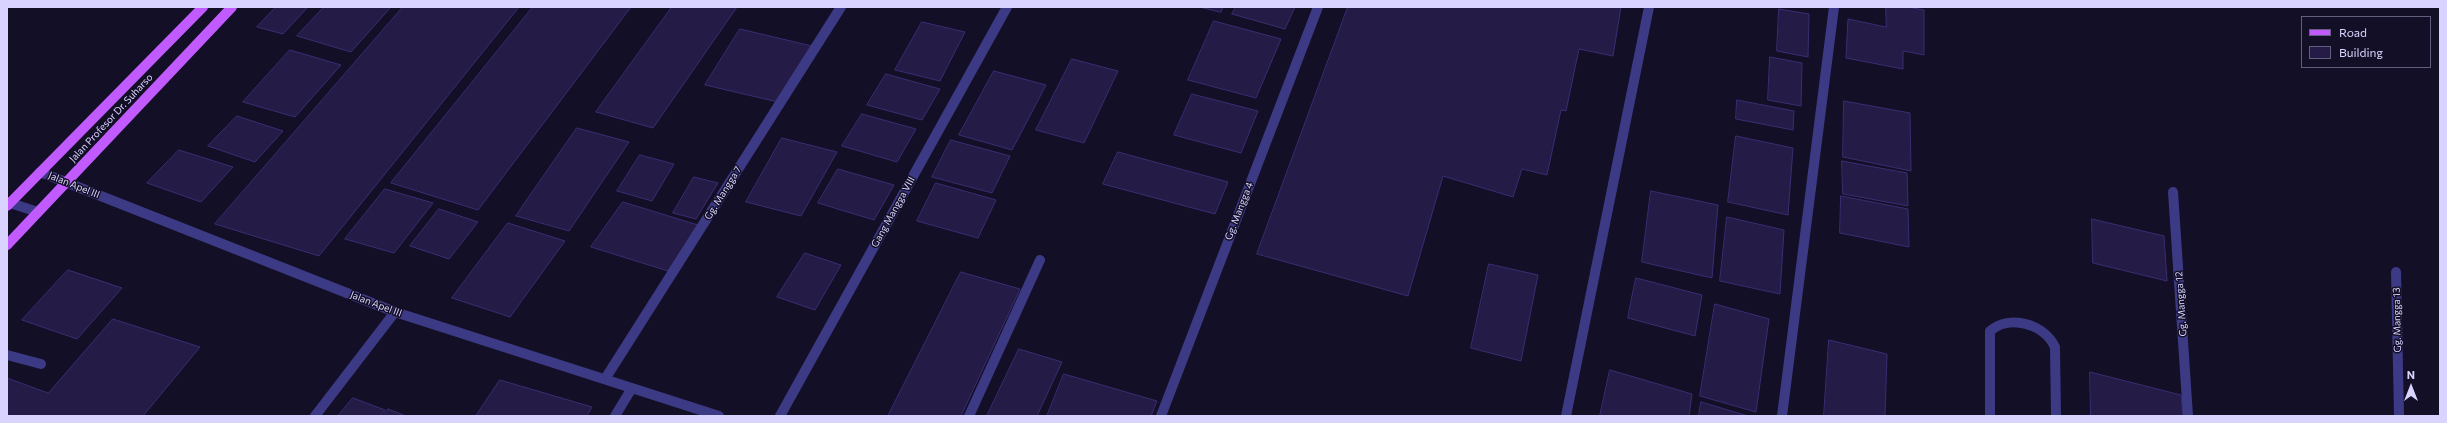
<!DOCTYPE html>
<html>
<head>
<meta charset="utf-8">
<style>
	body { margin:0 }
	#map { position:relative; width:2447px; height:423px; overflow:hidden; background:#130f26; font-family:Commissioner,sans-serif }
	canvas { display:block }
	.frame { position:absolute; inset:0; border:8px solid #d9d4ff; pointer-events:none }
	.legend { position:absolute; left:2301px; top:16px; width:130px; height:52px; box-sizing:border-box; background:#130f26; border:1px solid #625e7d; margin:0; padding:5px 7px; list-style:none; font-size:12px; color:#d9d4ff }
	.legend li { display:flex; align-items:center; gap:8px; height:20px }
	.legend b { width:20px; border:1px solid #625e7d }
	.north { position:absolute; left:2391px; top:367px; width:40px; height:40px; -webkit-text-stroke:3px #130f26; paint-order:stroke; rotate:0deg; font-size:11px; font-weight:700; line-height:16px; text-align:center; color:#d9d4ff }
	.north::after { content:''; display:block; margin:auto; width:14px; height:18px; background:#d9d4ff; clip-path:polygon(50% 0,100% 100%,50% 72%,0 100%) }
</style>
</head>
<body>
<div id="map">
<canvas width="2447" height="423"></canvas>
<div class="frame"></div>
<ul class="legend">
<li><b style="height:5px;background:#c25bff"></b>Road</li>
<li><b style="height:11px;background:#241b47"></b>Building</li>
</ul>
<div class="north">N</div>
</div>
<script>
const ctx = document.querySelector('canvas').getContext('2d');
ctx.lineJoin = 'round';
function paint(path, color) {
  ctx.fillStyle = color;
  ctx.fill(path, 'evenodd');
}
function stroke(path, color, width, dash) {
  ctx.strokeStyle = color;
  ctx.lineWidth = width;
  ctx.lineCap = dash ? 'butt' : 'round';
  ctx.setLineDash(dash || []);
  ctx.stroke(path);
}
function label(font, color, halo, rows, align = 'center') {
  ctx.font = font + ' Commissioner,sans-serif';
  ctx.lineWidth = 3;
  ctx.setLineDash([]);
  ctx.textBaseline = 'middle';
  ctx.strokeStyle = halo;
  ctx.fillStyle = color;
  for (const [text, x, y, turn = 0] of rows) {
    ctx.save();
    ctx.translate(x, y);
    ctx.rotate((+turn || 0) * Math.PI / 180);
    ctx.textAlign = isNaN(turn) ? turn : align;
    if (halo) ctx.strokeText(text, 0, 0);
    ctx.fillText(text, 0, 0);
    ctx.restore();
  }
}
const building = new Path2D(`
	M 276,7 L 308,7 L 283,34 L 257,27 Z
	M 324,7 L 391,7 L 351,52 L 297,36 Z
	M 403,7 L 519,7 L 319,256 L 215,224 Z
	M 533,7 L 631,7 L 478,210 L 391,183 Z
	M 672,7 L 737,7 L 653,128 L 596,112 Z
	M 1200,7 L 1223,7 L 1221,12 Z
	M 1236,7 L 1295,7 L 1285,29 L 1232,14 Z
	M 1348,7 L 1621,7 L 1613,56 L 1579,49 L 1566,111 L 1561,110 L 1547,175 L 1522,169 L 1513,197 L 1443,176 L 1408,296 L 1257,254 Z
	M 1886,7 L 1908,7 L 1924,10 L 1924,55 L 1903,51 L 1903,69 L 1846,58 L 1848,19 L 1886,27 Z
	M 1779,9 L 1809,14 L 1808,57 L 1777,51 Z
	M 1214,21 L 1281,39 L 1256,98 L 1188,80 Z
	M 922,22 L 965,32 L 940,81 L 895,70 Z
	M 740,29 L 812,46 L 778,102 L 705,85 Z
	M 290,50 L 341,65 L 295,117 L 243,102 Z
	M 1770,57 L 1802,63 L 1801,106 L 1768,100 Z
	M 1072,59 L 1118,71 L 1084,143 L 1036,130 Z
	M 994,71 L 1046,85 L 1012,150 L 959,135 Z
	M 886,74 L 940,89 L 922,120 L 867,105 Z
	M 1192,94 L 1258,111 L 1241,153 L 1174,135 Z
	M 1737,100 L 1794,111 L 1793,130 L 1736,119 Z
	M 1844,101 L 1910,113 L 1911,171 L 1843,157 Z
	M 862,114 L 916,129 L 897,162 L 842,146 Z
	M 237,116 L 283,131 L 255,162 L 208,146 Z
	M 577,128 L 629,142 L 569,231 L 516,216 Z
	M 1736,136 L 1793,148 L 1788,215 L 1728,202 Z
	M 782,138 L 837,152 L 801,216 L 746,202 Z
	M 951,140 L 1010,156 L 992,193 L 932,177 Z
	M 179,150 L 233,167 L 201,202 L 147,183 Z
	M 1118,152 L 1228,182 L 1215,214 L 1103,184 Z
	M 640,155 L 674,164 L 652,201 L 617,191 Z
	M 1842,161 L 1907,173 L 1908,206 L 1843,194 Z
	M 838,169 L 894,185 L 874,220 L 818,203 Z
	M 694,177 L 718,183 L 696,219 L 673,213 Z
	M 936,183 L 996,200 L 978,238 L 917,221 Z
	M 385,189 L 433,203 L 394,253 L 345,239 Z
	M 1651,191 L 1718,205 L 1712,278 L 1642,262 Z
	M 1841,196 L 1908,209 L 1909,247 L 1840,233 Z
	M 623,202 L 698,225 L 668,271 L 591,247 Z
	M 439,209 L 478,222 L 449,259 L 410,246 Z
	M 1727,217 L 1784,230 L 1780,294 L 1720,281 Z
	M 2092,219 L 2164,236 L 2167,281 L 2093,263 Z
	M 508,223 L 565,241 L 510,317 L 452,298 Z
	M 805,253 L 841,265 L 815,310 L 777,297 Z
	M 1489,264 L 1538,275 L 1521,361 L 1471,348 Z
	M 68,270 L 122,288 L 77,339 L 22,320 Z
	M 961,272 L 1020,289 L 961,416 L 888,416 Z
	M 1636,278 L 1702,295 L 1695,336 L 1628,318 Z
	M 1715,304 L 1769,319 L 1756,412 L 1700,396 Z
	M 113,319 L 200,347 L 143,416 L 7,416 L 7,378 L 48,393 Z
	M 1829,340 L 1887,354 L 1885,416 L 1824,416 Z
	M 1019,349 L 1062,362 L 1037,416 L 987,416 Z
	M 1610,370 L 1692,394 L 1689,416 L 1600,416 Z
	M 2090,372 L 2181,395 L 2183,416 L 2091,416 Z
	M 1064,374 L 1157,401 L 1151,416 L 1047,416 Z
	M 500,380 L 592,407 L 587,416 L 476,416 Z
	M 353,398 L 385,410 L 380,416 L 338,416 Z
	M 1701,402 L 1748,416 L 1699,416 Z
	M 388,409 L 406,416 L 383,416 Z`);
paint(building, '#241b47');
stroke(building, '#3b2d73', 1);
stroke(new Path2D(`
	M 7,355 L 41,364`), '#3d3a85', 10);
stroke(new Path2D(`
	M 40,172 L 395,312 L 719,416
	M 2173,192 L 2188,416
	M 7,202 L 38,212
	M 2396,272 L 2399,416
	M 605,379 L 841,7
	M 315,416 L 395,312
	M 615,416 L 632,388
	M 780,416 L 1007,7
	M 969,416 L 1040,260
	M 1161,416 L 1318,7
	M 1566,416 L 1649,7
	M 1782,416 L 1834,7
	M 1990,416 L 1990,331 C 2010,314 2044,324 2055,347 L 2056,416`), '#3d3a85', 10);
stroke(new Path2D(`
	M 7,206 L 203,7
	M 7,245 L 232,7`), '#c25bff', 10);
label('10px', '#d9d4ff', '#130f26', [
	["Jalan Profesor Dr. Suharso",111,118,-47],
	["Jalan Apel III",74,185,22],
	["Gg. Mangga 7",723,193,-58],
	["Gg. Mangga 4",1239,211,-69],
	["Gang Mangga VIII",893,212,-61],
	["Jalan Apel III",376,304,21],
	["Gg. Mangga 12",2181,304,-94],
	["Gg. Mangga 13",2397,320,-91]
]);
</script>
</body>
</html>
